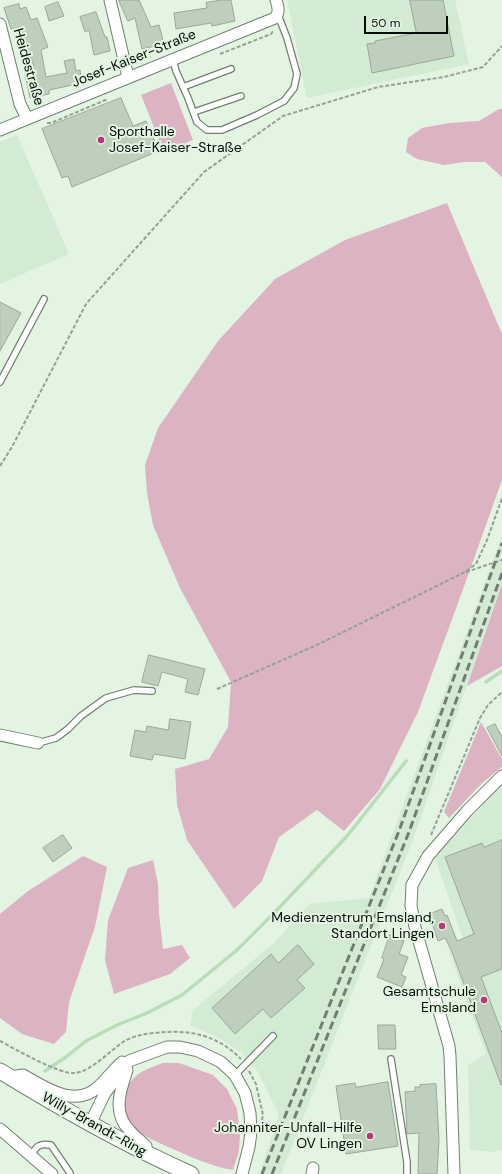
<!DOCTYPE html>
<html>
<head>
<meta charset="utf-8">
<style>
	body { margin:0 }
	#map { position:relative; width:502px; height:1174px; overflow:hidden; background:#e3f4e2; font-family:"DM Sans",sans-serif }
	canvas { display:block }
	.scale { position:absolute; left:364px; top:16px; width:84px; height:18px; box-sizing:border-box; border:2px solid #070d07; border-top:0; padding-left:5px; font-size:12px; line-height:14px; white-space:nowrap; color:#070d07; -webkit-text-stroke:3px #e3f4e2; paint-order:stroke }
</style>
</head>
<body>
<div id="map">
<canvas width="502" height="1174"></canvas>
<div class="scale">50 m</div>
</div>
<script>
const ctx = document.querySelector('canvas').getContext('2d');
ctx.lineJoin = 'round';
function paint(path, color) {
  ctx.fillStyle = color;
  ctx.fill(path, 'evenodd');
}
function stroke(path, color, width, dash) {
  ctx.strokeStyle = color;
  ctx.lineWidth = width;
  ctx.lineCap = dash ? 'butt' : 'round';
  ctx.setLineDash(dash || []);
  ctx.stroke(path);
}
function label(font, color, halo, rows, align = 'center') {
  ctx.font = font + ' "DM Sans",sans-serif';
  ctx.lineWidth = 4;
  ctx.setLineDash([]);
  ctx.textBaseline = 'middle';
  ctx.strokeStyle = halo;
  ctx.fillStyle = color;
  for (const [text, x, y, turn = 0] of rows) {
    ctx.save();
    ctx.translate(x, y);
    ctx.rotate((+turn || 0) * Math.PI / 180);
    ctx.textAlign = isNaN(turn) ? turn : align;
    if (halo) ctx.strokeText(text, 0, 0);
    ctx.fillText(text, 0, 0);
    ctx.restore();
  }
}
paint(new Path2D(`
	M 287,0 L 455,0 L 469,64 L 307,98 Z
	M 17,135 L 69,254 L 0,284 L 0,142 Z
	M 502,536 L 502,584 L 415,834 L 281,1174 L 259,1174 L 279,1115 L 258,1072 L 242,1053 L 221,1039 L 190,1025 L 193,1010 L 274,943 L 310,904 L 369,898 Z
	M 502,786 L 502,1150 L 493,1152 L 470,1150 L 468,1065 L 486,1054 L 447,945 L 463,939 L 434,855 Z`), '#d3ebd3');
paint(new Path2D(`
	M 171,83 L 193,140 L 164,152 L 141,95 Z
	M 499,109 L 502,109 L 502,177 L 485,162 L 464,162 L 444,165 L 417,159 L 406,152 L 408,138 L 422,128 L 449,123 L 479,121 Z
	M 447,203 L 502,334 L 502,480 L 466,581 L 418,712 L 380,789 L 344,831 L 317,810 L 279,837 L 262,881 L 234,909 L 187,840 L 177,805 L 175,769 L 209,759 L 228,727 L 231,682 L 180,588 L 153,525 L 147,493 L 145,465 L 158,428 L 218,341 L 275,279 L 345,240 Z
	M 502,584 L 502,666 L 467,686 Z
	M 481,722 L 502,759 L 502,767 L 482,783 L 449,818 L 444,812 Z
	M 83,856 L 107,867 L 95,927 L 69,1002 L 66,1032 L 54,1044 L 22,1034 L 0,1018 L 0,914 L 28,891 Z
	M 153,860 L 158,884 L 159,914 L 163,949 L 182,945 L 190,958 L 170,974 L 114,994 L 105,960 L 108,920 L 128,868 Z
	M 163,1063 L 179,1063 L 213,1075 L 227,1089 L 237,1109 L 240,1135 L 239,1151 L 233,1170 C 226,1169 217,1167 210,1164 C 197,1160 185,1154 173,1149 C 161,1144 140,1135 131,1125 C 124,1118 122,1106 124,1097 C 130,1074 144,1070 163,1063 Z`), '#dcb3c3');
stroke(new Path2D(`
	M 486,682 L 502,671
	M 45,1071 L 66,1057 L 86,1041 L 117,1025 L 147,1013 L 182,995 L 237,950 L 276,911 L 348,835 L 406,761`), '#b9ddb9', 3.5);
const building = new Path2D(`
	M 119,0 L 139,0 L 151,27 L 159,25 L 164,44 L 142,49 L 135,18 L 128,21 Z
	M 221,0 L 231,0 L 235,21 L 212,26 L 211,23 L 176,29 L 174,13 L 207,8 L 206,3 Z
	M 410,0 L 443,0 L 454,56 L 372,73 L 367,44 L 375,43 L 375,41 L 416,33 Z
	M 58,2 L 64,16 L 49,21 L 45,7 Z
	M 19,4 L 20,9 L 26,7 L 31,20 L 37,18 L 48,47 L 41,50 L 46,77 L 67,73 L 64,61 L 74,59 L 76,71 L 80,70 L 82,83 L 49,90 L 49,94 L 30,98 L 24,68 L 34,66 L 20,27 L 11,29 L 4,8 Z
	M 96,12 L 105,37 L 107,37 L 110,51 L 94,55 L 89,30 L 85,32 L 80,17 Z
	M 121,98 L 133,126 L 146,121 L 159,151 L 72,187 L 68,176 L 62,178 L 42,129 Z
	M 0,302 L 21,313 L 0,351 Z
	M 149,655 L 205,669 L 198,695 L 185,692 L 188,679 L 162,672 L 158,686 L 142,682 Z
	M 170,719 L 191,722 L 185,759 L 154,754 L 152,760 L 130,756 L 135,730 L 146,732 L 147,726 L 168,730 Z
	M 495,724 L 502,737 L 502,756 L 487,728 Z
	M 63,835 L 72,848 L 53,862 L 43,848 Z
	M 502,840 L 502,969 L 481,977 L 502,1033 L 502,1084 L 501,1085 L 451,949 L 445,938 L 438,941 L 429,914 L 442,909 L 445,916 L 447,915 L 457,941 L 474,934 L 445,857 L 482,843 L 484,847 Z
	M 390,935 L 404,941 L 399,954 L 408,957 L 401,975 L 406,977 L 402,987 L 377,977 L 384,959 L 382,958 Z
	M 298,945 L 314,964 L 297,980 L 305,988 L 271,1018 L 263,1009 L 235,1034 L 212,1008 L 271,954 L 278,963 Z
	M 378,1025 L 395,1025 L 396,1049 L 379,1049 Z
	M 388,1082 L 398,1146 L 346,1154 L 336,1086 L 355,1083 L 356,1087 Z
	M 436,1084 L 439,1140 L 437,1174 L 418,1174 L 419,1133 L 407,1134 L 405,1092 L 415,1091 L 415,1087 L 420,1087 L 420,1085 Z`);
paint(building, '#becfbd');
stroke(building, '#99a998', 1);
const lane = new Path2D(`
	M 173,60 L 176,71 L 188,98 L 197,122 L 207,130 L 222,130 L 257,115 L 284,101 L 294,88 L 297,74 L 287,38 L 278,15
	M 183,87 L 231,69
	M 194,112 L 241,96
	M 0,382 L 44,299
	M 38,743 L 56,738 L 68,729 L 81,716 L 106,698 L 134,690 L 152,691
	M 391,1059 L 407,1162 L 407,1174
	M 235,1075 L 273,1036
	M 31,1155 C 37,1146 39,1143 51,1145 L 70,1173 L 70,1174`);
const street = new Path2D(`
	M 110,0 L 128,77
	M 0,24 L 20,104 L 27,118
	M 0,130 L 275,18 C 280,12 278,7 276,0
	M 0,735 L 38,743
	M 127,1070 C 120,1091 112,1113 130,1131 C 135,1137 141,1141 146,1146 L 146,1153
	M 11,1077 L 23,1075 C 44,1087 74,1108 97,1088 C 106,1080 113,1070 122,1062
	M 90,1124 L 105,1093 L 129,1061 L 167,1047 L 180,1047 L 198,1051 L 221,1062 L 235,1075 L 245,1093 L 250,1113 L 251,1132 L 249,1147 L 242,1174
	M 0,1129 L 52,1174
	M 312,1174 L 313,1168
	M 454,1174 L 450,1056 L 449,1046 L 415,927 L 411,906 L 412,885 L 428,856 L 467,811 L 502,776`);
const secondary = new Path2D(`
	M 0,1071 C 62,1109 125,1145 191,1174`);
stroke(lane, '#708070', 8);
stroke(street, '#708070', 13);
stroke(secondary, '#708070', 17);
stroke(new Path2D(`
	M 220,54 L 271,34 L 274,30
	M 47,123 L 51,123 L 108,99
	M 0,466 L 12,447 L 86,304 L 204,172 L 283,116 L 378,87 L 444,77 L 483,67 L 502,46
	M 466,572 L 502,560
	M 217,689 L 319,644 L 463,573 L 476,564 L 487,540 L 502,498
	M 431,835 L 480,718 L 488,705 L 502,692
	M 0,1041 C 15,1049 60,1075 75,1073 C 90,1072 110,1051 123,1042 C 133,1036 143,1034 154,1033 C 188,1029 216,1034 241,1059
	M 249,1071 L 256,1084 L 263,1115 L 262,1120`), '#94a294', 2, [4, 2]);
stroke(lane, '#fff', 5.5);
stroke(street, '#fff', 11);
stroke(secondary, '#fff', 15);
stroke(new Path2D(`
	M 262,1174 L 399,831 L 502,543
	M 272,1174 L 409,832 L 502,573`), '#737e72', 3, [8, 4]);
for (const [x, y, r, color] of [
	[101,140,4,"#b93478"],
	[442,926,4,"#b93478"],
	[484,1000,4,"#b93478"],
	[370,1136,4,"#b93478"]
]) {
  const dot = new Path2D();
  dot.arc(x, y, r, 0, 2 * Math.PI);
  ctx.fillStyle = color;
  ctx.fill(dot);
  stroke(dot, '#e3f4e2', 1.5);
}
label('14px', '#070d07', '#e3f4e2', [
	["Josef-Kaiser-Straße",134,59,-22],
	["Heidestraße",28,67,74],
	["Willy-Brandt-Ring",94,1125,29]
]);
label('14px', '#070d07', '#e3f4e2', [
	["Sporthalle",109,132,"left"],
	["Josef-Kaiser-Straße",109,148,"left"],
	["Medienzentrum Emsland,",434,918],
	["Standort Lingen",434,934],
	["Gesamtschule",476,992],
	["Emsland",476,1008],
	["Johanniter-Unfall-Hilfe",362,1128],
	["OV Lingen",362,1144]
], 'right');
</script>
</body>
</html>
